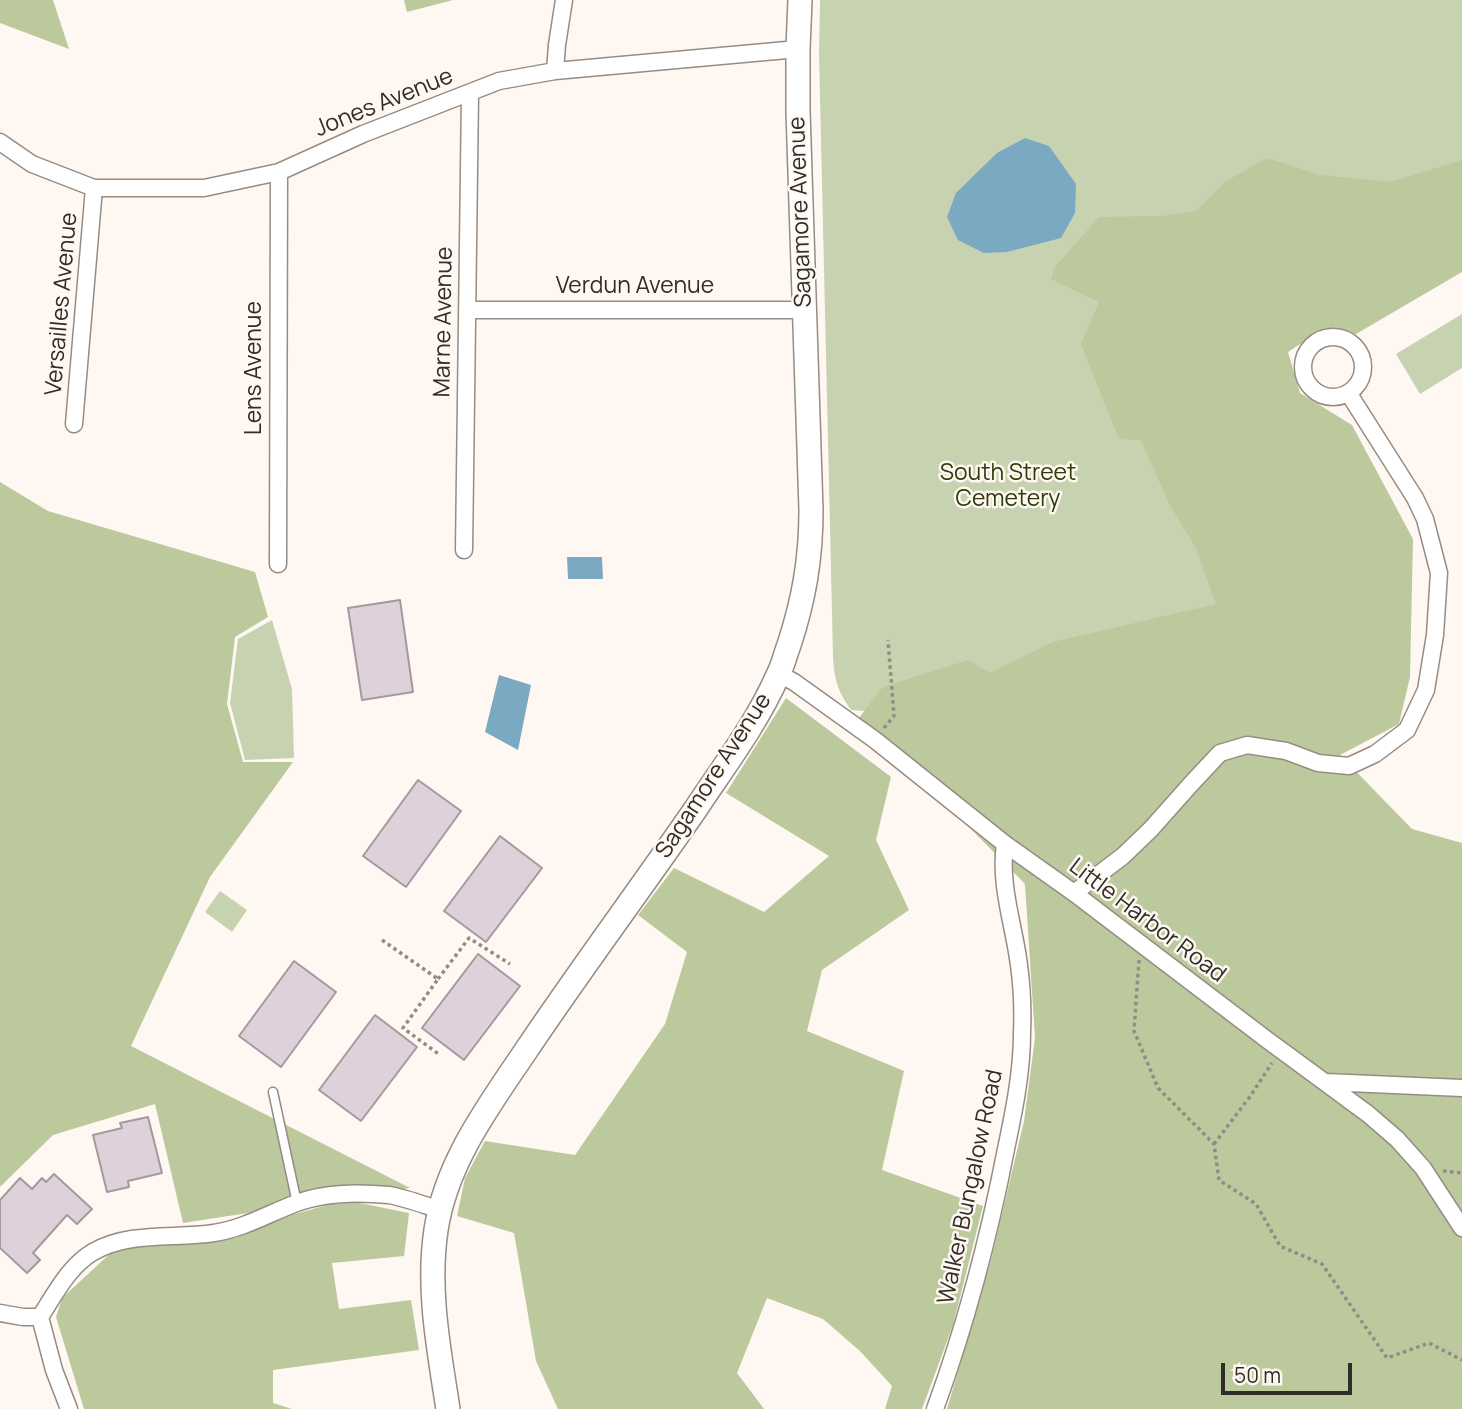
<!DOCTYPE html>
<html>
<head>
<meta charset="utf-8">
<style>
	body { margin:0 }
	#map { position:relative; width:1462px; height:1409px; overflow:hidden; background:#fff8f2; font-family:Manrope,sans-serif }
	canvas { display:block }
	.scale { position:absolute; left:1221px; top:1363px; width:131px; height:32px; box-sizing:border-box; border:4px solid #302c28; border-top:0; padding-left:9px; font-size:21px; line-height:24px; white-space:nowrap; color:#302c28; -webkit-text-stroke:5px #fff8f2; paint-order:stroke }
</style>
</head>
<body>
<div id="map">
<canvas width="1462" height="1409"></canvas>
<div class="scale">50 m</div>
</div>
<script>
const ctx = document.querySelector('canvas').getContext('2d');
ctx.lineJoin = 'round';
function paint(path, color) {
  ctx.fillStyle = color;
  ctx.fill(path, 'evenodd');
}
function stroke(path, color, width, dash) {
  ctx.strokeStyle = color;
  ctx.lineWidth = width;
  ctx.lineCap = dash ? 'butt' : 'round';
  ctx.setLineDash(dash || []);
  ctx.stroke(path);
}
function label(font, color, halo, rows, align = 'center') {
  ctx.font = font + ' Manrope,sans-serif';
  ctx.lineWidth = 5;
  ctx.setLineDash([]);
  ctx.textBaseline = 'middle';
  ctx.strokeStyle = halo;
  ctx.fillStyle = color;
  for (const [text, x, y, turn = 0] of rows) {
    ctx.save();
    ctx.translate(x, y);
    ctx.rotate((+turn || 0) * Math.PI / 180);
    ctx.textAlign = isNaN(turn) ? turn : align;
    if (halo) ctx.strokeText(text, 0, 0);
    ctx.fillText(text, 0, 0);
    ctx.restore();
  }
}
paint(new Path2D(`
	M 820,0 L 1462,0 L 1462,185 L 1300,188 L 1224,612 L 865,711 L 851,710 C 838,691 834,680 833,656 L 819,54 Z
	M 1462,314 L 1462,368 L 1420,394 L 1396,354 Z
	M 272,620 L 292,689 L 294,758 L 245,760 L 230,703 L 238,639 Z
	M 220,891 L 247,910 L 232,932 L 205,912 Z`), '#c7d2b1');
paint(new Path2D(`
	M 0,0 L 53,0 L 69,49 L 0,23 Z
	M 404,0 L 453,0 L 407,12 Z
	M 1267,158 L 1320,175 L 1391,182 L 1462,160 L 1462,272 L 1356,334 L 1325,328 L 1288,352 L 1300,393 L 1352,425 L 1413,539 L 1410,677 L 1399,724 L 1340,755 L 1412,829 L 1462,843 L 1462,1409 L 947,1409 L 992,1256 L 1024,1121 L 1035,1038 L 1025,884 L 972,830 L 858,719 L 883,687 L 968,660 L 990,673 L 1053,642 L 1216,604 L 1195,546 L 1169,504 L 1141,440 L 1119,439 L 1081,344 L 1099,302 L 1051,279 L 1055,267 L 1099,217 L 1161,216 L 1196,211 L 1225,182 Z
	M 0,482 L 48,511 L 255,572 L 268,617 L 235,637 L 227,704 L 243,762 L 293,762 L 210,877 L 131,1046 L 410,1188 L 183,1223 L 155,1104 L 53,1135 L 0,1187 Z
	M 786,698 L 891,777 L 876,840 L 909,910 L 822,970 L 807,1031 L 904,1071 L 882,1170 L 983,1206 L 953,1325 L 922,1409 L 885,1409 L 892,1386 L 860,1351 L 823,1319 L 767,1298 L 737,1373 L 764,1409 L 558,1409 L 536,1361 L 514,1233 L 457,1216 L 465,1178 L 485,1141 L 575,1155 L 665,1024 L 687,952 L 638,915 L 674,868 L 764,912 L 829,856 L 726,793 Z
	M 345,1200 L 409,1213 L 404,1256 L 332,1263 L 339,1309 L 411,1300 L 419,1350 L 273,1370 L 273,1403 L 292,1409 L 84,1409 L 56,1317 L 62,1298 L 115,1249 L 236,1238 L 277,1219 Z`), '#bbc99d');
paint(new Path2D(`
	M 1025,138 L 1049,146 L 1076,184 L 1075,213 L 1061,238 L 1007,252 L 984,253 L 958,240 L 947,217 L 956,193 L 997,153 Z
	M 567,557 L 602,557 L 603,579 L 568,579 Z
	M 499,675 L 531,685 L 518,750 L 485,732 Z`), '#7aa9c1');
const building = new Path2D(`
	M 400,600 L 413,692 L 362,700 L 348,608 Z
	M 418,780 L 461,811 L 406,887 L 363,856 Z
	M 500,836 L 542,868 L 486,942 L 444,911 Z
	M 478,954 L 520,986 L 464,1060 L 422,1028 Z
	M 294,961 L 336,992 L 281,1067 L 239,1036 Z
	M 375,1015 L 417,1047 L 361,1121 L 319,1090 Z
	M 148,1117 L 162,1173 L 128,1181 L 129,1187 L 107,1192 L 93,1135 L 122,1128 L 120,1123 Z
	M 54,1174 L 92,1209 L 77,1224 L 67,1215 L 33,1253 L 40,1260 L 27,1273 L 0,1248 L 0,1200 L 20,1178 L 32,1189 L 42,1178 L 46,1182 Z`);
paint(building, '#ded1d9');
stroke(building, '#a5989f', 2);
const service = new Path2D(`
	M 273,1092 L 297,1203`);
const minor = new Path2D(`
	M 555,71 L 557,45 L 564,0
	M 0,142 L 32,164 L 94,188 L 204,188 L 279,172 L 363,134 L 499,81 L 555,71 L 798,49
	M 467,310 L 804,310
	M1303 367a30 30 0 1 1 60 0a30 30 0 1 1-60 0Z
	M 74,424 L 94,188
	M 464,550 L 470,93
	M 278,564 L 279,172
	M 779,674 L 794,682 L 875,740 L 1005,844 L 1074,893 L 1266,1039 L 1368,1114 L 1397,1139 L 1423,1168 L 1462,1228
	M 1074,893 L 1123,856 L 1151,829 L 1191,784 L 1220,753 L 1247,745 L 1286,751 L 1318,763 L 1349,766 L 1375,754 L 1407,730 L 1426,690 L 1435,635 L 1439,573 L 1425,519 L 1415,498 L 1349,394
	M 1326,1082 L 1462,1088
	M 0,1313 L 23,1317 L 40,1317
	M 69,1409 L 54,1370 L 40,1317 C 55,1294 69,1266 93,1252 C 129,1231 174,1239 214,1233 C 242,1229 268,1214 294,1204 C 324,1192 358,1192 389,1195 C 406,1198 424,1205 440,1210
	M 935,1409 C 966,1324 989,1237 1006,1149 C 1014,1111 1022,1072 1022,1033 C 1023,1010 1022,987 1019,965 C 1014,925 999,885 1005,844`);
const secondary = new Path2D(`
	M 448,1409 C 439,1350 427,1290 436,1230 C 446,1163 488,1107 525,1052 C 580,970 639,891 695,810 C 724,766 757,723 778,675 C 783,666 785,655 789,645 C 804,599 811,559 811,510 L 798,111 L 798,49 L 800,0`);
stroke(service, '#968c83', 11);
stroke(minor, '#968c83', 19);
stroke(secondary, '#968c83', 26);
stroke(new Path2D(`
	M 884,728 L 894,716 L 888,640
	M 382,940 L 438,979 L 403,1028 L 440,1055
	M 1139,960 L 1134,1031 L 1158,1088 L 1214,1144 L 1219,1180 L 1256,1204 L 1280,1246 L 1322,1264 L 1387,1358 L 1429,1343 L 1462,1360
	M 438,979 L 469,938 L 510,964
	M 1214,1144 L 1249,1098 L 1272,1063
	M 1443,1171 L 1462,1173`), '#928c87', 3.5, [3.5, 3.5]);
stroke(service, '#fff', 8);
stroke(minor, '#fff', 16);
stroke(secondary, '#fff', 23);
label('23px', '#302c28', '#fff8f2', [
	["Jones Avenue",384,103,-22],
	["Sagamore Avenue",801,212,-92],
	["Verdun Avenue",635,287],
	["Versailles Avenue",62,304,-85],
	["Marne Avenue",444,322,-89],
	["Lens Avenue",255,368,-90],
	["Sagamore Avenue",714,776,-57],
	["Little Harbor Road",1147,921,37],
	["Walker Bungalow Road",971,1187,-78]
]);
label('23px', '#2f3b08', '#fff8f2', [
	["South Street",1008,474],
	["Cemetery",1008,500]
]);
</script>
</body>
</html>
